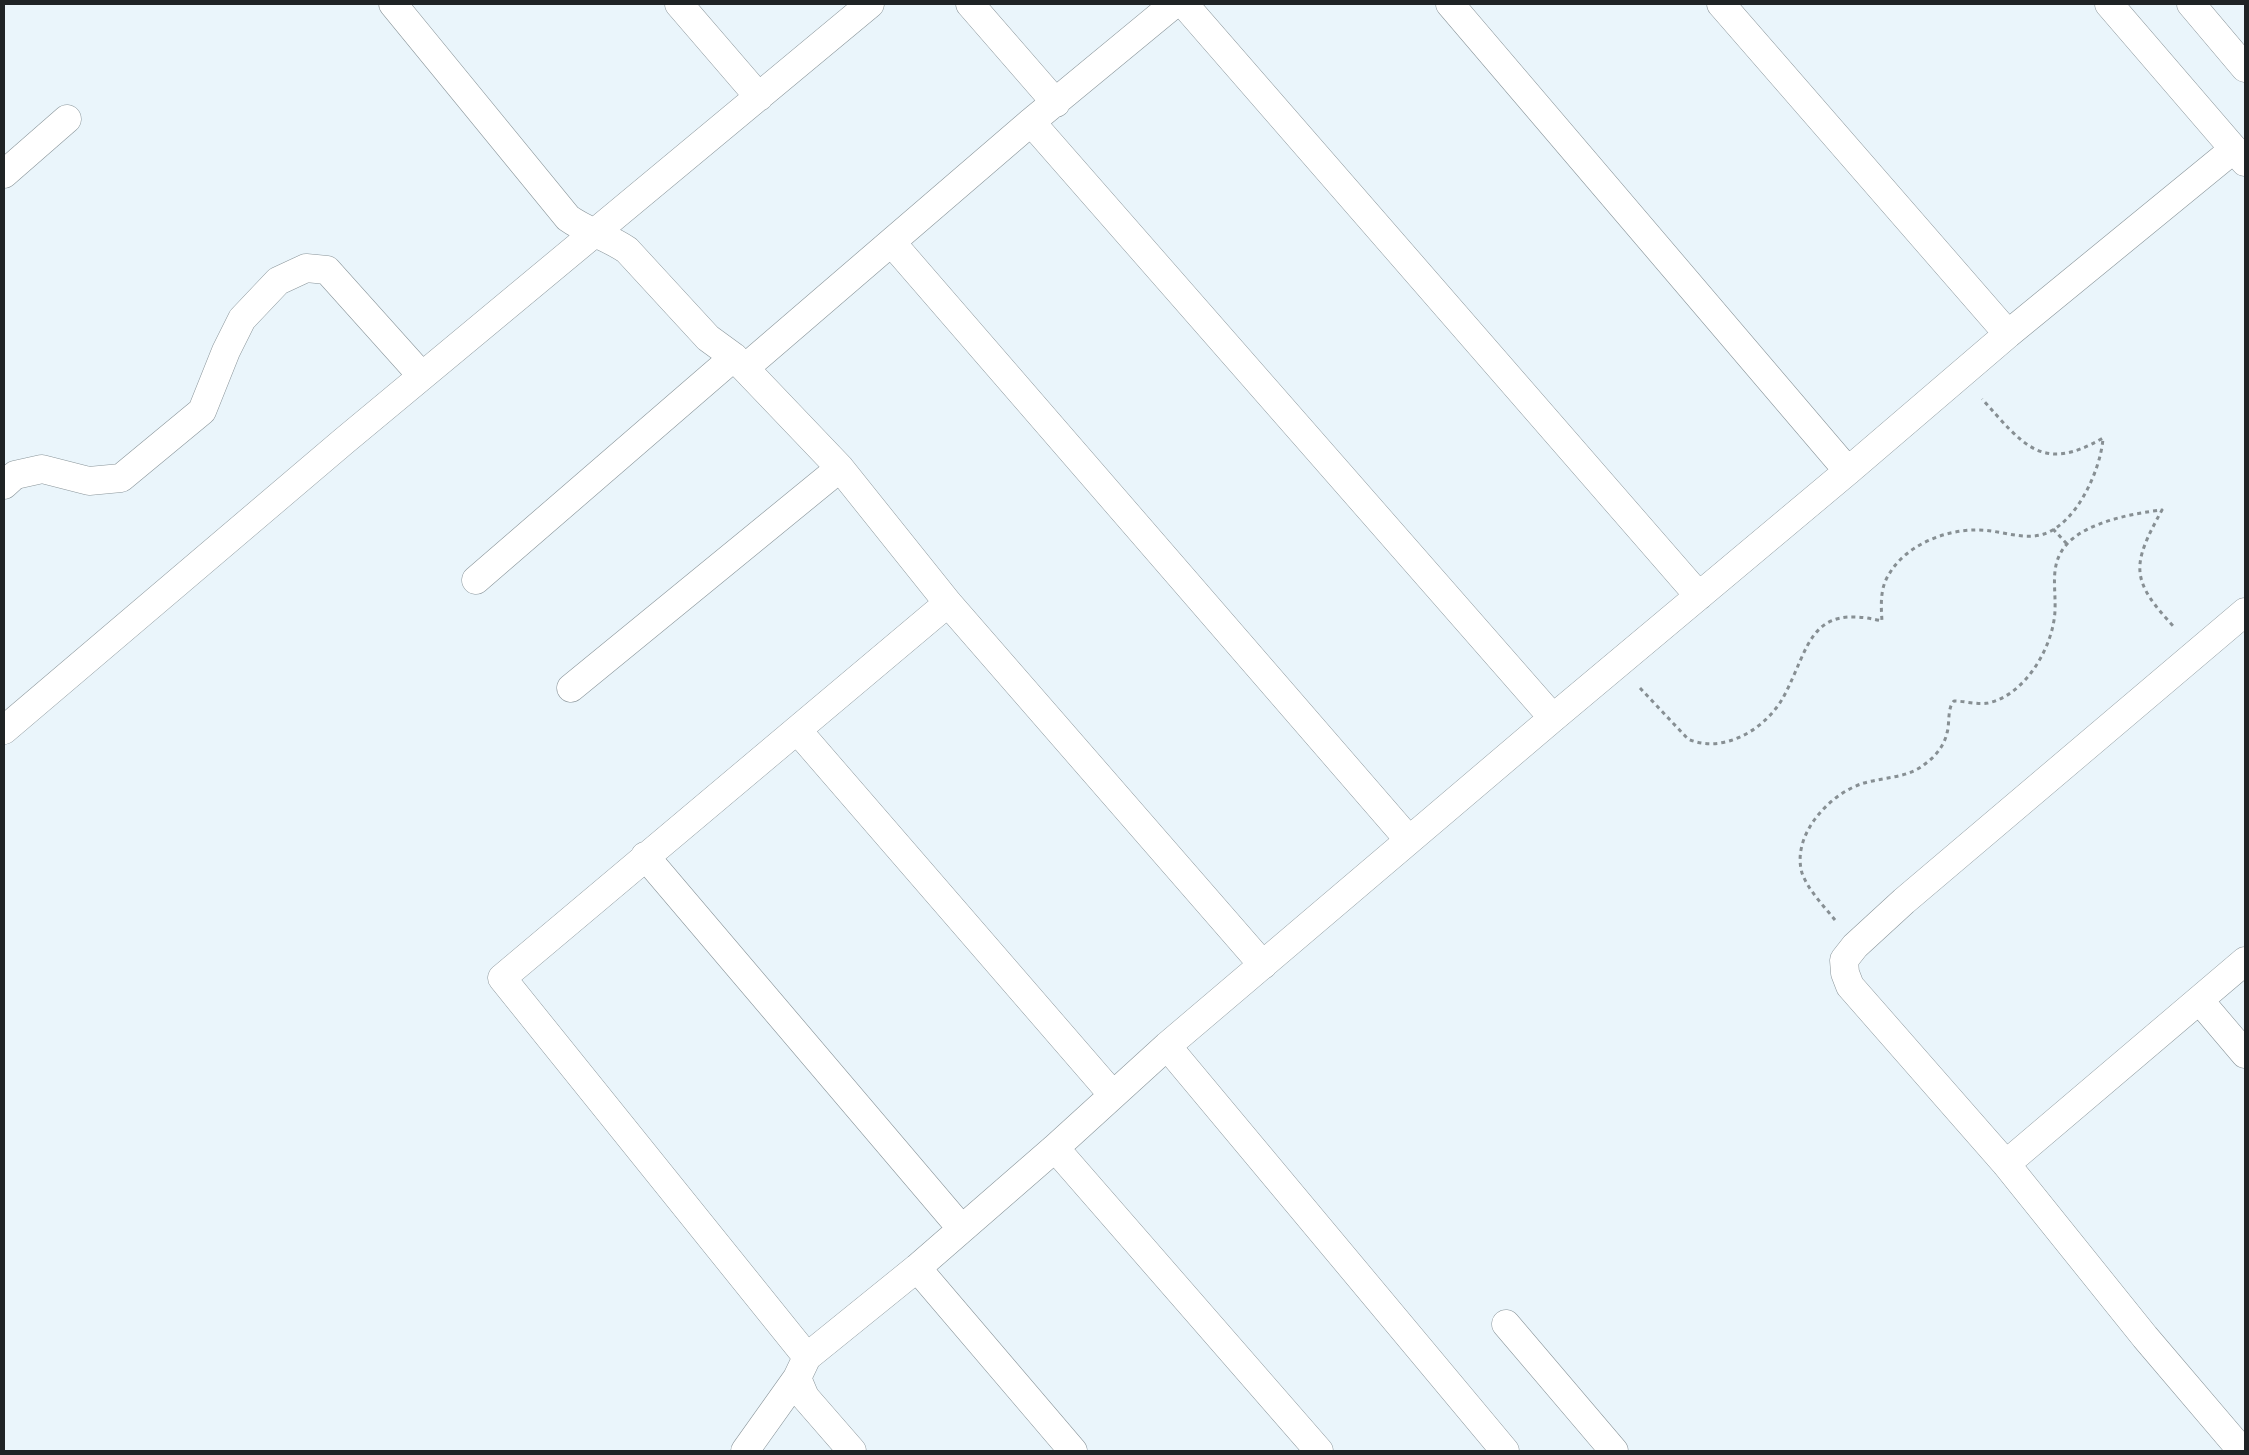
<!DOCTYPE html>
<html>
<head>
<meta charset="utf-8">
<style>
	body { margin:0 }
	#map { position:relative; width:2249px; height:1455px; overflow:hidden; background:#eaf5fb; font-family:"Public Sans",sans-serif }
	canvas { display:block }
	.frame { position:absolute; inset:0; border:5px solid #1f2325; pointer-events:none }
</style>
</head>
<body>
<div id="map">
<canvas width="2249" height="1455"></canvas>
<div class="frame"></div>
</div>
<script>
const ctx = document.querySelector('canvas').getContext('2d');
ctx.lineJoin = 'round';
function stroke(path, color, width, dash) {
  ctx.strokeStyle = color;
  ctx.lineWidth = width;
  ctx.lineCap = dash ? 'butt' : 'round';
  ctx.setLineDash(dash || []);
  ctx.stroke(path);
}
const minor = new Path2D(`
	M 393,4 L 568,218 C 586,231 608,237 627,250 L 708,338 L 734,357 L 840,468 L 948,603 L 1263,965
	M 679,4 L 759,97
	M 970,4 L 1056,103
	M 1184,4 L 1699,596
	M 1450,4 L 1848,471
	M 1721,4 L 2008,334
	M 2109,4 L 2245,162
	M 2191,4 L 2245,68
	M 1031,122 L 1553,718
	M 4,174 L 67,119
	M 892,243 L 1409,840
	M 745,368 L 1031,122 L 1174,4
	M 4,485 L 15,475 L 42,469 L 89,481 L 121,478 L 202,411 L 226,351 L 242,319 L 278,281 L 306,268 L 327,270 L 422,376
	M 476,580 L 734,357
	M 571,688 L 840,468
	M 4,730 L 344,441 L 870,4
	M 798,731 L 1113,1095
	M 645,856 L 961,1228
	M 2200,1001 L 2245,1054
	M 1167,1046 L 1505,1451
	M 1055,1148 L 1319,1451
	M 2006,1164 L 2245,961
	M 917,1268 L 1073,1451
	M 1506,1324 L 1614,1451
	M 807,1357 L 502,978 L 948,603
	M 797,1378 L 805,1397 L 852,1451
	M 745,1451 L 797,1378 L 807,1357 L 917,1268 L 1055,1148 L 1167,1046 L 1553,718 L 1848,471 L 2008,334 L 2234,149
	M 2242,1451 L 2145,1337 L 2006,1164 L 1850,986 L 1845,973 L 1844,960 L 1855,946 L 1904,901 L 2245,612`);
stroke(minor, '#8a959a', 29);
stroke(new Path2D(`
	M 2053,529 L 2067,544
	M 1640,688 L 1688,739 C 1724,755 1767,728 1784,696 C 1810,647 1809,603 1882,621 C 1881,606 1880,589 1888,576 C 1904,546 1944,530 1975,530 C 1998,529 2022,541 2044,534 C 2077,523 2101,469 2103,438 C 2041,474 2023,444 1982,399
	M 1835,920 C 1823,905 1808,890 1802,873 C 1791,835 1830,793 1864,783 C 1885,777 1908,778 1925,764 C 1935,757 1944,746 1947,733 C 1950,723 1947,708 1954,701 C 1965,701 1977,705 1988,703 C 2026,695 2054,645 2055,610 C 2056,586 2049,564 2067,544 C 2087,522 2134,513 2162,510 C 2131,566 2130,580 2175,628`), '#878f93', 3, [4, 4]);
stroke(minor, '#fff', 28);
</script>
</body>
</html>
